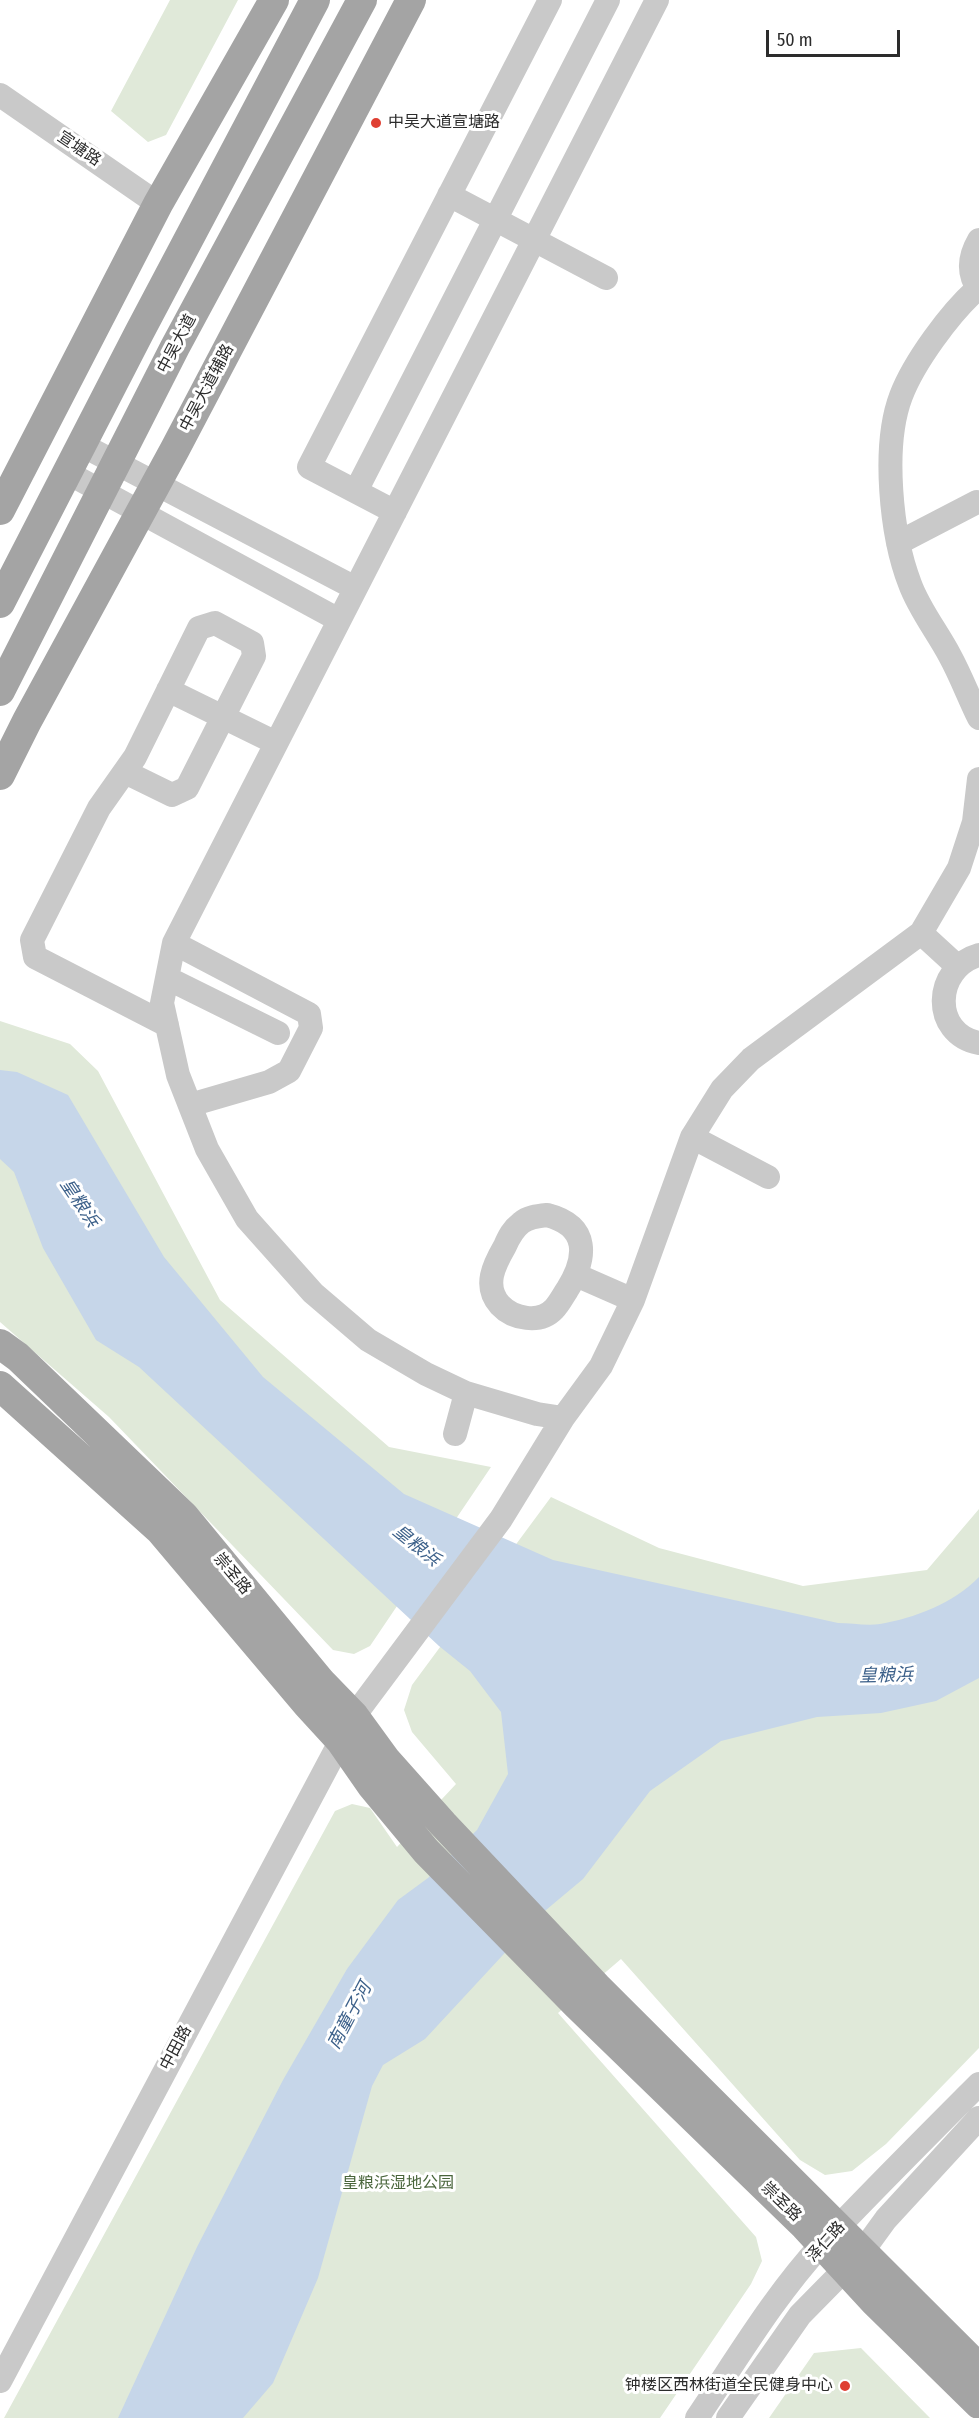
<!DOCTYPE html>
<html>
<head>
<meta charset="utf-8">
<style>
	body { margin:0 }
	#map { position:relative; width:979px; height:2418px; overflow:hidden; background:#fff; font-family:"Fira Sans Condensed",sans-serif }
	canvas { display:block }
	.scale { position:absolute; left:766px; top:30px; width:134px; height:27px; box-sizing:border-box; border:3px solid #2c2c2c; border-top:0; padding-left:8px; font-size:18px; line-height:21px; white-space:nowrap; color:#2c2c2c; -webkit-text-stroke:4px #fff; paint-order:stroke }
</style>
</head>
<body>
<div id="map">
<canvas width="979" height="2418"></canvas>
<div class="scale">50 m</div>
</div>
<script>
const ctx = document.querySelector('canvas').getContext('2d');
ctx.lineJoin = 'round';
function paint(path, color) {
  ctx.fillStyle = color;
  ctx.fill(path, 'evenodd');
}
function stroke(path, color, width, dash) {
  ctx.strokeStyle = color;
  ctx.lineWidth = width;
  ctx.lineCap = dash ? 'butt' : 'round';
  ctx.setLineDash(dash || []);
  ctx.stroke(path);
}
function label(font, color, halo, rows, align = 'center') {
  ctx.font = font + ' "Fira Sans Condensed","Noto Sans SC",sans-serif';
  ctx.lineWidth = 6;
  ctx.setLineDash([]);
  ctx.textBaseline = 'middle';
  ctx.strokeStyle = halo;
  ctx.fillStyle = color;
  for (const [text, x, y, turn = 0] of rows) {
    ctx.save();
    ctx.translate(x, y);
    ctx.rotate((+turn || 0) * Math.PI / 180);
    ctx.textAlign = isNaN(turn) ? turn : align;
    if (halo) ctx.strokeText(text, 0, 0);
    ctx.fillText(text, 0, 0);
    ctx.restore();
  }
}
paint(new Path2D(`
	M 170,0 L 238,0 L 166,135 L 148,142 L 111,111 Z
	M 0,1021 L 70,1044 L 98,1071 L 220,1300 L 389,1447 L 491,1467 L 370,1646 L 354,1654 L 333,1650 L 109,1417 L 0,1322 Z
	M 551,1497 L 659,1548 L 803,1586 L 927,1570 L 979,1509 L 979,2048 L 886,2144 L 852,2171 L 825,2175 L 800,2160 L 621,1959 L 558,2013 L 756,2237 L 762,2261 L 751,2284 L 660,2418 L 4,2418 L 335,1811 L 352,1804 L 370,1808 L 397,1847 L 456,1784 L 412,1732 L 404,1710 L 412,1685 Z
	M 861,2348 L 930,2418 L 769,2418 L 814,2353 Z`), '#e0e9d9');
paint(new Path2D(`
	M 0,1070 L 17,1072 L 68,1095 L 164,1257 L 263,1377 L 404,1494 L 553,1560 L 838,1623 C 851,1623 867,1626 880,1624 C 915,1618 954,1603 979,1577 L 979,1678 L 936,1701 L 881,1713 L 817,1717 L 721,1741 L 650,1791 L 583,1879 L 540,1915 L 425,2039 L 383,2065 L 372,2086 L 318,2278 L 273,2383 L 243,2418 L 118,2418 L 197,2247 L 283,2080 L 347,1969 L 398,1900 L 428,1878 L 477,1830 L 508,1774 L 501,1712 L 470,1671 L 439,1646 L 139,1367 L 96,1340 L 43,1248 L 14,1172 L 0,1159 Z`), '#c6d6e9');
stroke(new Path2D(`
	M 0,95 L 158,204
	M 449,195 L 606,278
	M 979,240 C 969,257 968,274 979,290
	M 977,289 C 950,313 914,362 901,396 C 882,446 891,535 910,584 C 919,609 938,633 950,656 C 961,676 969,698 979,718
	M 82,445 L 355,588
	M 68,473 L 339,620
	M 356,491 L 608,0
	M 395,512 L 309,467 L 550,0
	M 898,543 L 977,502
	M 168,690 L 276,743
	M 125,772 L 172,795 L 187,788 L 254,656 L 252,643 L 215,623 L 199,628 L 135,757 L 99,808 L 32,940 L 35,957 L 167,1025
	M 921,933 L 957,966
	M 174,943 L 309,1014 L 311,1028 L 289,1071 L 269,1082 L 190,1105
	M 979,955 C 933,968 931,1034 979,1043
	M 167,978 L 278,1033
	M 692,1137 L 768,1177
	M 547,1215 C 590,1226 587,1258 567,1290 C 563,1296 559,1304 554,1309 C 540,1324 513,1319 500,1305 C 483,1286 494,1265 505,1246 C 509,1237 513,1229 521,1223 C 528,1217 537,1216 547,1215 Z
	M 576,1275 L 633,1300
	M 563,1418 L 537,1414 L 466,1393 L 426,1374 L 368,1340 L 313,1293 L 247,1219 L 207,1149 L 178,1075 L 162,1003 L 174,943 L 657,0
	M 455,1434 L 466,1393
	M 0,2381 L 354,1716 L 501,1519 L 563,1418 L 601,1366 L 633,1300 L 692,1137 L 722,1089 L 751,1059 L 921,933 L 959,868 L 974,822 L 979,779
	M 697,2418 C 737,2359 774,2296 822,2244 C 873,2190 926,2137 979,2084
	M 728,2418 L 800,2315 L 862,2252 L 886,2219 L 979,2118`), '#c9c9c9', 24);
stroke(new Path2D(`
	M 0,510 L 158,204 L 274,0
	M 0,603 L 139,333 L 315,0
	M 0,691 L 175,347 L 362,0
	M 0,775 L 27,721 L 175,449 L 411,0
	M 0,1344 L 18,1357 L 184,1516 L 321,1682 L 354,1716 L 386,1760 L 443,1824 L 597,1987 L 979,2368
	M 0,1386 L 160,1530 L 307,1704 L 340,1740 L 372,1786 L 426,1851 L 577,2005 L 805,2226 L 875,2302 L 979,2404`), '#a4a4a4', 30);
for (const [x, y, r, color] of [
	[376,123,6,"#df3f32"],
	[845,2386,6,"#df3f32"]
]) {
  const dot = new Path2D();
  dot.arc(x, y, r, 0, 2 * Math.PI);
  ctx.fillStyle = color;
  ctx.fill(dot);
  stroke(dot, '#fff', 2);
}
label('16px', '#2c2c2c', '#fff', [
	["中吴大道宣塘路",388,123],
	["钟楼区西林街道全民健身中心",833,2386,"right"]
], 'left');
label('16px', '#2c2c2c', '#fff', [
	["宣塘路",79,149,34],
	["中吴大道",177,344,-62],
	["中吴大道辅路",207,388,-62],
	["崇圣路",232,1574,50],
	["中田路",176,2048,-62],
	["崇圣路",781,2202,44],
	["泽仁路",826,2242,-48]
]);
label('16px', '#49653b', '#fff', [
	["皇粮浜湿地公园",398,2184]
]);
label('italic 18px', '#3d618a', '#fff', [
	["皇粮浜",79,1203,56],
	["皇粮浜",416,1546,39],
	["皇粮浜",886,1676,-1],
	["南童子河",350,2016,-62]
]);
</script>
</body>
</html>
